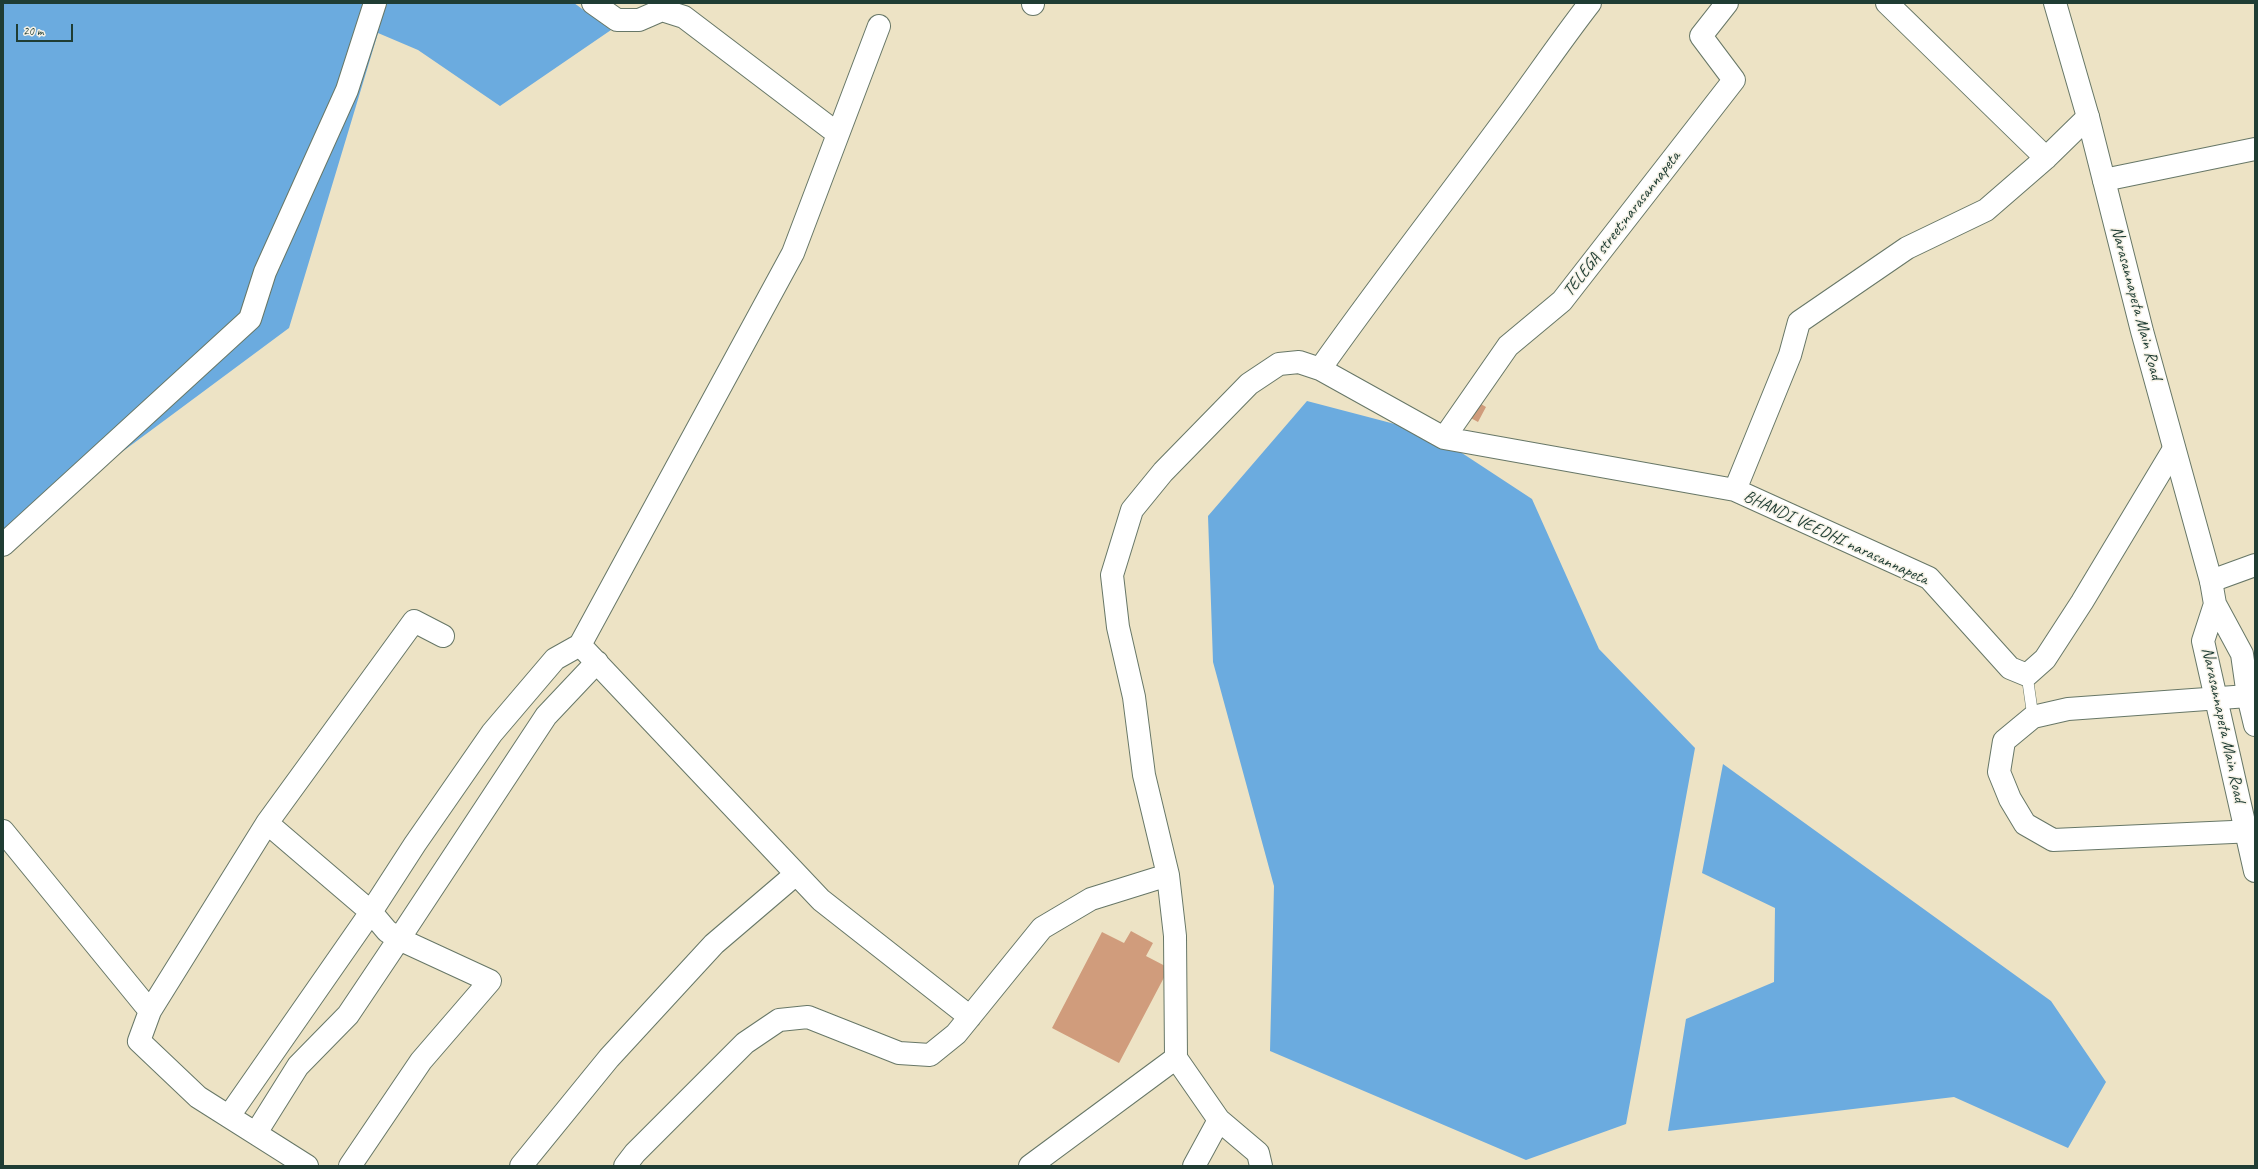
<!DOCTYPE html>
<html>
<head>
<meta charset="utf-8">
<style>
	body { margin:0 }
	#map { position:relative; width:2258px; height:1169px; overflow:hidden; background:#ede3c5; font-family:Caveat,sans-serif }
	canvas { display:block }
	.frame { position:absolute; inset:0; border:4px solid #1f3d34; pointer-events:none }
	.scale { position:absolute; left:16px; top:24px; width:57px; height:18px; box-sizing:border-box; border:2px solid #1f3d34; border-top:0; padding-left:5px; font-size:12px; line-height:14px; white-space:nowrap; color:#1f3d34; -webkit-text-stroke:3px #f7f3e8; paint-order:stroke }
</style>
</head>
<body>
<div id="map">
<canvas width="2258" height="1169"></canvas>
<div class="frame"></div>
<div class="scale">20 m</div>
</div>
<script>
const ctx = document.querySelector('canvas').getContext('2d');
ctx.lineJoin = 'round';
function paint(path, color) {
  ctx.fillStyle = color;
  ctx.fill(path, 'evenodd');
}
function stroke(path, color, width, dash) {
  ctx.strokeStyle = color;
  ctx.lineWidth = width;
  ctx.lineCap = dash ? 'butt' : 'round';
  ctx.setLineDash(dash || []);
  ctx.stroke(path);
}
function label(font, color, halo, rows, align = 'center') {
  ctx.font = font + ' Caveat,sans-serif';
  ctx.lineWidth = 3;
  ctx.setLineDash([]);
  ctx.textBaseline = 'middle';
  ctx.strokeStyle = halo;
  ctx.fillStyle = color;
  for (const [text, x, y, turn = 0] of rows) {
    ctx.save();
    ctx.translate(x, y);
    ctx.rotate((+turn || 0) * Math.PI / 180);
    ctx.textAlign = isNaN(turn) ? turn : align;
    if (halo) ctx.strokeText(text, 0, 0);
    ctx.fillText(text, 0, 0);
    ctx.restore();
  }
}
paint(new Path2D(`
	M 3,3 L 574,3 L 611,30 L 500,106 L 418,50 L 378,33 L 289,328 L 72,489 L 3,557 Z
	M 1307,401 L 1433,434 L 1532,499 L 1599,649 L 1695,748 L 1626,1124 L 1526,1160 L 1270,1051 L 1274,886 L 1213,662 L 1208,516 Z
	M 1723,764 L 2051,1001 L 2106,1082 L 2068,1148 L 1954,1097 L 1668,1131 L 1686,1019 L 1774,982 L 1775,908 L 1702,873 Z`), '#6babdf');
paint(new Path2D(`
	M 1476,401 L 1486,407 L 1478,422 L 1467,416 Z
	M 1131,931 L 1153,943 L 1146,956 L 1169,968 L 1119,1063 L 1052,1028 L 1102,932 L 1124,943 Z`), '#d09c7c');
const lane = new Path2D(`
	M 2027,675 L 2033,717`);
const street = new Path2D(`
	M 593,3 L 617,20 L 639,20 L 662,10 L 684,17 L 838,134
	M 1887,3 L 2046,158
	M 1033,4 L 1033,3
	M 879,26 L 793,253 L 580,645 L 821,900 L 970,1017
	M 2088,117 L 2046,158 L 1986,210 L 1907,248 L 1799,322 L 1790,355 L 1735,490 L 1929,578 L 2010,668 L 2027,675 L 2045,659 L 2082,602 L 2174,449
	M 2104,180 L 2255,149
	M 1320,369 L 1444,438 L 1735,490
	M 1444,438 L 1508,346 L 1562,301 L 1734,80 L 1701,36 L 1727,3
	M 3,545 L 250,319 L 265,272 L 347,90 L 375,3
	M 2211,581 L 2255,565
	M 2248,696 L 2068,709 L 2033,717 L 2004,741 L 1999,772 L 2010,799 L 2025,824 L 2053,840 L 2255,831
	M 3,831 L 150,1011
	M 229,1116 L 371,912 L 267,823
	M 256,1133 L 298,1066 L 348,1015 L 399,939 L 387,931 L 371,912 L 415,844 L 492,733 L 555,659 L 580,645
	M 307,1166 L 198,1097 L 139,1041 L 150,1011 L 267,823 L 414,621 L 443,636
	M 350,1166 L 421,1061 L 490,981 L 399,939 L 546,716 L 597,662
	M 521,1166 L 609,1058 L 714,944 L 796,874
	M 625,1166 L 635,1153 L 745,1043 L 779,1020 L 808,1017 L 899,1053 L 930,1055 L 956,1034 L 1042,928 L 1091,899 L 1168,875
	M 1030,1166 L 1176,1058
	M 1194,1166 L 1219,1120
	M 1261,1166 L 1258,1153 L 1219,1120 L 1176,1058 L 1175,936 L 1168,875 L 1144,775 L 1134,697 L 1118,627 L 1112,575 L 1132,510 L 1163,472 L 1249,384 L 1279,364 L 1299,362 L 1320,369 C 1377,288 1438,210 1497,130 C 1529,88 1558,44 1590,3`);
const secondary = new Path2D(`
	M 2055,3 L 2088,117 L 2142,331 L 2211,581 L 2215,604 L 2242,654 L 2248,696 L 2255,725
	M 2215,604 L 2203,641 L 2255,871`);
stroke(lane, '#677767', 12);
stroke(street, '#677767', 24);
stroke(secondary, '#677767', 24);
stroke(lane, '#fff', 11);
stroke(street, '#fff', 22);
stroke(secondary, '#fff', 22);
label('17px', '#1f3d34', '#f7f3e8', [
	["TELEGA street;narasannapeta",1622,224,-52],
	["Narasannapeta Main Road",2136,303,75],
	["BHANDI VEEDHI narasannapeta",1836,538,25],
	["Narasannapeta Main Road",2223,725,78]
]);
</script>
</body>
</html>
